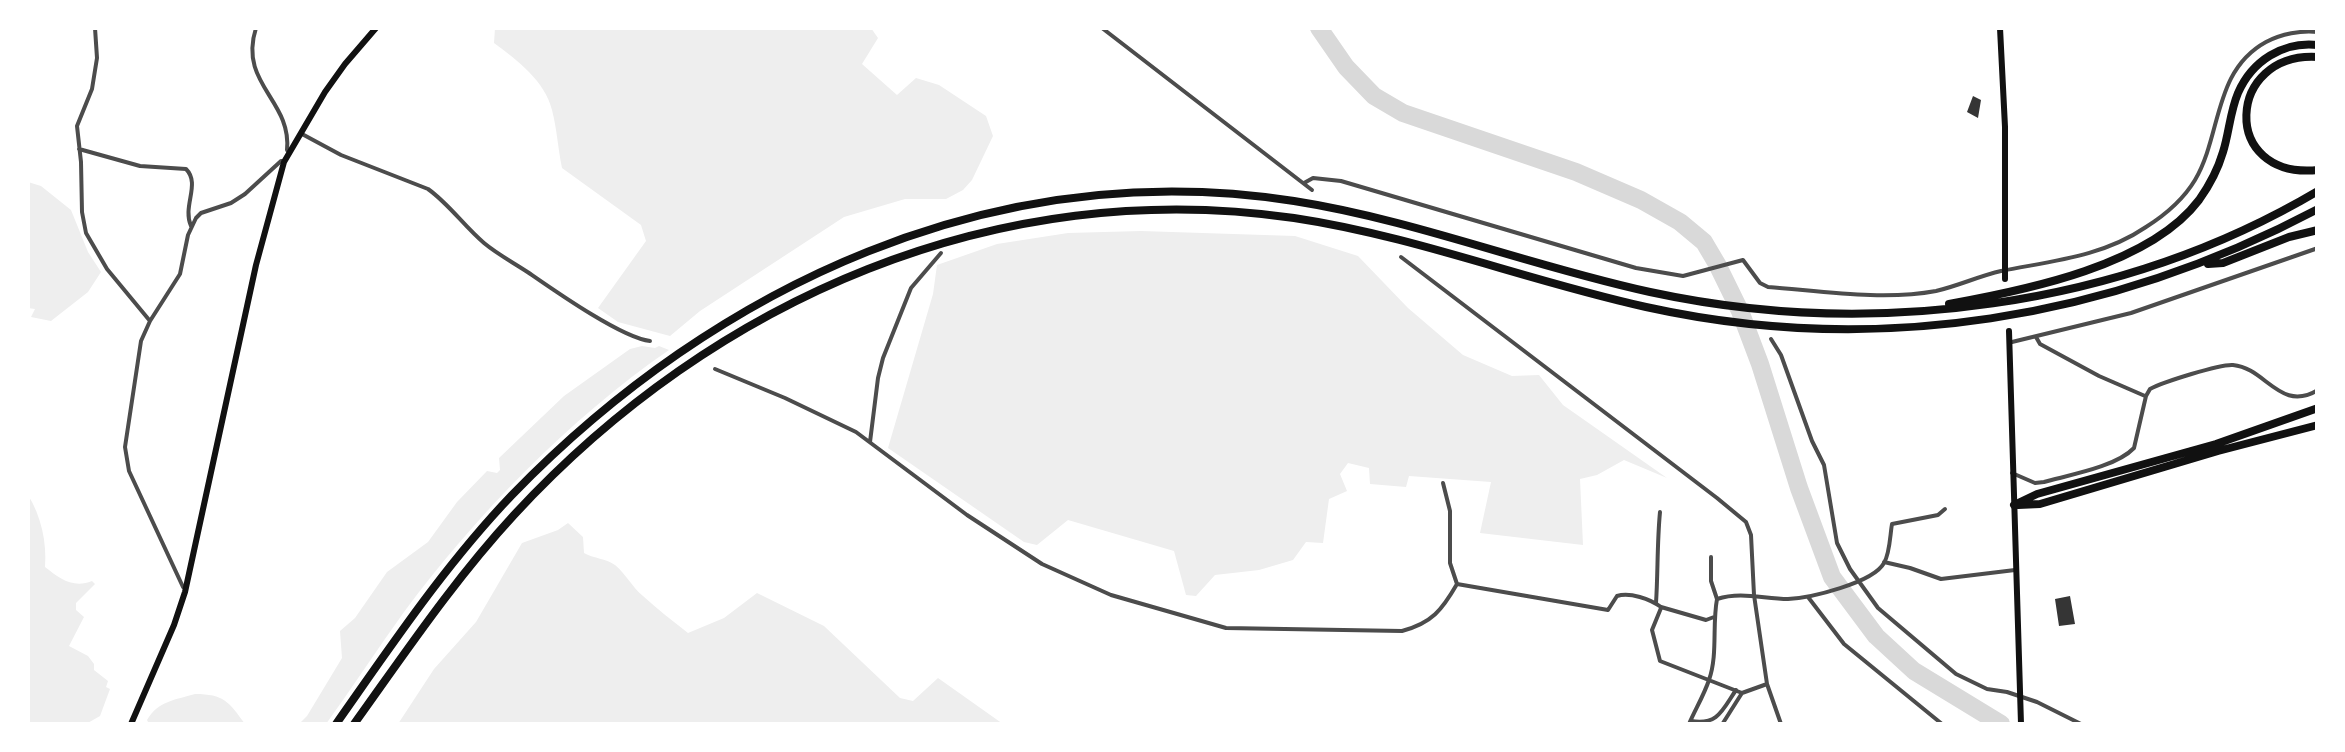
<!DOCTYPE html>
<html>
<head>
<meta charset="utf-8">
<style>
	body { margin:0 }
	#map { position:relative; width:2345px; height:752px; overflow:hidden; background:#fff; font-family:"Noto Sans",sans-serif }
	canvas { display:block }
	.frame { position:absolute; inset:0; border:30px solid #fff; pointer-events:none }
</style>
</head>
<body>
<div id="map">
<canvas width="2345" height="752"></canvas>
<div class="frame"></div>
</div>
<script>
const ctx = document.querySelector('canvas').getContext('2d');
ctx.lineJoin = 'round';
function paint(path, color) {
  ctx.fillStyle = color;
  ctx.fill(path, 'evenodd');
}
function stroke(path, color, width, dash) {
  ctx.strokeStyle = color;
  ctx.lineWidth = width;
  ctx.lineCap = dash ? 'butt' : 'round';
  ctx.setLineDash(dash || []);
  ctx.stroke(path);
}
paint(new Path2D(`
	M 495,28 L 871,28 L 878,38 L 862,64 L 897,95 L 916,78 L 939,85 L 986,116 L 993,136 L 972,180 L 963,190 L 946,199 L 905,199 L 844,217 L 700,311 L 670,336 L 618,322 L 598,308 L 646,241 L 641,225 L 562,168 C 558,149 557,129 552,110 C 545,81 517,60 494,43 Z
	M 28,182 L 41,186 L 71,210 L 88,252 L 101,272 L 88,292 L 51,321 L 31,317 L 35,309 L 28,308 Z
	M 1141,231 L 1295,236 L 1358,256 L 1408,308 L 1463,355 L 1512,376 L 1539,375 L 1563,405 L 1667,478 L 1624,460 L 1597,475 L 1580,479 L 1583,545 L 1480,533 L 1491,482 L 1409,476 L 1406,487 L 1370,484 L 1369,468 L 1348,463 L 1340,474 L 1347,491 L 1329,499 L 1323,543 L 1306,542 L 1293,560 L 1259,570 L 1215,575 L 1196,596 L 1186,595 L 1174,551 L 1068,520 L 1037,545 L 1024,542 L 888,448 L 933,294 L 937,265 L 997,244 L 1068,233 Z
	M 642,346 L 655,348 L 659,346 L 669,350 C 570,418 475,516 404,612 C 377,649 353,687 326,724 L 299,724 L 307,716 L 342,658 L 340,631 L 355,618 L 387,572 L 428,542 L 457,502 L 487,471 L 497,473 L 500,470 L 499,458 L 564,396 L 630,349 Z
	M 28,495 C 41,516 47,542 45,567 C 59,578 73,589 92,581 L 95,584 L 76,603 L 76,610 L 84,617 L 69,646 L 88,656 L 94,664 L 94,670 L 108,681 L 106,687 L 110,689 L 100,716 L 86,724 L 28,724 Z
	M 568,523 L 583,537 L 584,553 C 595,559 605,558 615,565 C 626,574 632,587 643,596 C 657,609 673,621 688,633 L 724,618 L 757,593 L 824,626 L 900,698 L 913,701 L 938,678 L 1003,724 L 398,724 L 434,669 L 476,622 L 522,543 L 558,530 Z
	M 195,694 C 224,694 229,702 245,724 L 149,724 L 147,720 C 158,701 175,700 195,694 Z`), '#eee');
stroke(new Path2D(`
	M 1319,28 L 1346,67 L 1374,96 L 1403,113 L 1576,172 L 1641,200 L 1680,222 L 1704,242 L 1717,264 L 1740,311 L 1760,364 L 1799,488 L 1832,577 L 1876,636 L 1914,671 L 2001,724`), '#d9d9d9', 18);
paint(new Path2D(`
	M 1973,96 L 1981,100 L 1978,118 L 1967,112 Z
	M 2070,596 L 2075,624 L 2059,626 L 2055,599 Z`), '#353535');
stroke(new Path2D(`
	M 95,28 L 97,58 L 92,89 L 77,126 L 81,162 L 82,212 L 86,233 L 107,269 L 150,321
	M 256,28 C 238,84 292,100 287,150 L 289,152
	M 1102,28 L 1312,190
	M 302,134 L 341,155 L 428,189 C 449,204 464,226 484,243 C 497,254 514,263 529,273 C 555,291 622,338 650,341
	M 79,149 L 140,166 L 186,169 C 201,184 182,206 191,226
	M 1304,183 L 1313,178 L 1341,181 L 1636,268 L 1683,276 L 1743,260 L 1760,283 L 1768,287 C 1821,291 1883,301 1936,291 C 1958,286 1979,276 2001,271 C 2051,261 2102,257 2146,227 C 2165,215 2183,200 2195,180 C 2222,134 2213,71 2266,42 C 2281,34 2301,30 2318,32
	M 1401,257 L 1717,498 L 1746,522 L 1751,535 L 1754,595 L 1767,684 L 1781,724
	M 2036,337 L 2040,344 L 2099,376 L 2145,396
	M 1771,339 L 1781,355 L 1812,441 L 1824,465 L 1837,543 L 1850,569 L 1878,608 L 1956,674 L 1987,689 L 2007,692 L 2037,702 L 2081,724
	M 2012,342 L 2131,313 L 2318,248
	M 715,369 L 785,398 L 856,432 L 967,515 L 1042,564 L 1111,595 L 1226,628 L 1402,631 C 1432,623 1442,610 1457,584 L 1450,563 L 1450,511 L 1443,483
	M 870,442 L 878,378 L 883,358 L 911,288 L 941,253
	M 2012,473 L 2035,483 L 2044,482 C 2069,475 2116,467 2134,448 L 2146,396 L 2150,389 C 2163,382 2220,364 2233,365 C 2266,368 2280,413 2318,390
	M 1711,557 L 1711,581 L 1717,599
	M 1884,562 L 1910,568 L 1941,579 L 2015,570
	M 1457,584 L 1608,610 L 1617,596 C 1630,592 1650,599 1661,607 L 1706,620 L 1714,617
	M 183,587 L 129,471 L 125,447 L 141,341 L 150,321 L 180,274 L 188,235 L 196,218 L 201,213 L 231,203 L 245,194 L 281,161 L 284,162
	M 1808,597 L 1844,644 L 1942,724
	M 1656,603 C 1658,573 1657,543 1660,512
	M 1661,608 L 1652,630 L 1660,661 L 1742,693 L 1767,684
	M 1691,721 C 1718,726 1723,709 1736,690
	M 1723,723 L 1742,693
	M 1689,724 C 1695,710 1704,695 1709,680 C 1718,654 1712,626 1717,599 C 1741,591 1764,599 1788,599 C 1810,598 1873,583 1884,563 C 1890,553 1890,535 1892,524 L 1938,515 L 1945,509`), '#4c4c4c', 4);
stroke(new Path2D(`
	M 131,724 L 174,625 L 185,592 L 256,265 L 284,162 L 325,92 L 345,64 L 376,28`), '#111', 6);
stroke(new Path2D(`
	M 2000,28 L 2005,127 L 2005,279
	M 2009,331 L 2021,724`), '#111', 6);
stroke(new Path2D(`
	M 2318,57 C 2226,51 2219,180 2318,170
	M 2208,264 L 2223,263 L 2289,237 L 2318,230
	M 1949,304 C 2027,290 2150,265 2199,200 C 2209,186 2218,169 2223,152 C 2229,133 2230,112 2238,93 C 2252,61 2283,41 2318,45
	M 2014,505 L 2037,494 L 2216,444 L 2318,408
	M 2018,505 L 2040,504 L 2218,451 L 2318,425
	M 336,724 C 391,646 445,565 512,495 C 717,284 995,155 1294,201 C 1415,220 1530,266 1650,292 C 1872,340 2120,308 2318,191
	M 354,724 C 405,653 454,580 514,515 C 714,298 998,175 1294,218 C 1414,236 1528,281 1646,307 C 1877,358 2110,319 2318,209`), '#111', 8);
</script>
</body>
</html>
